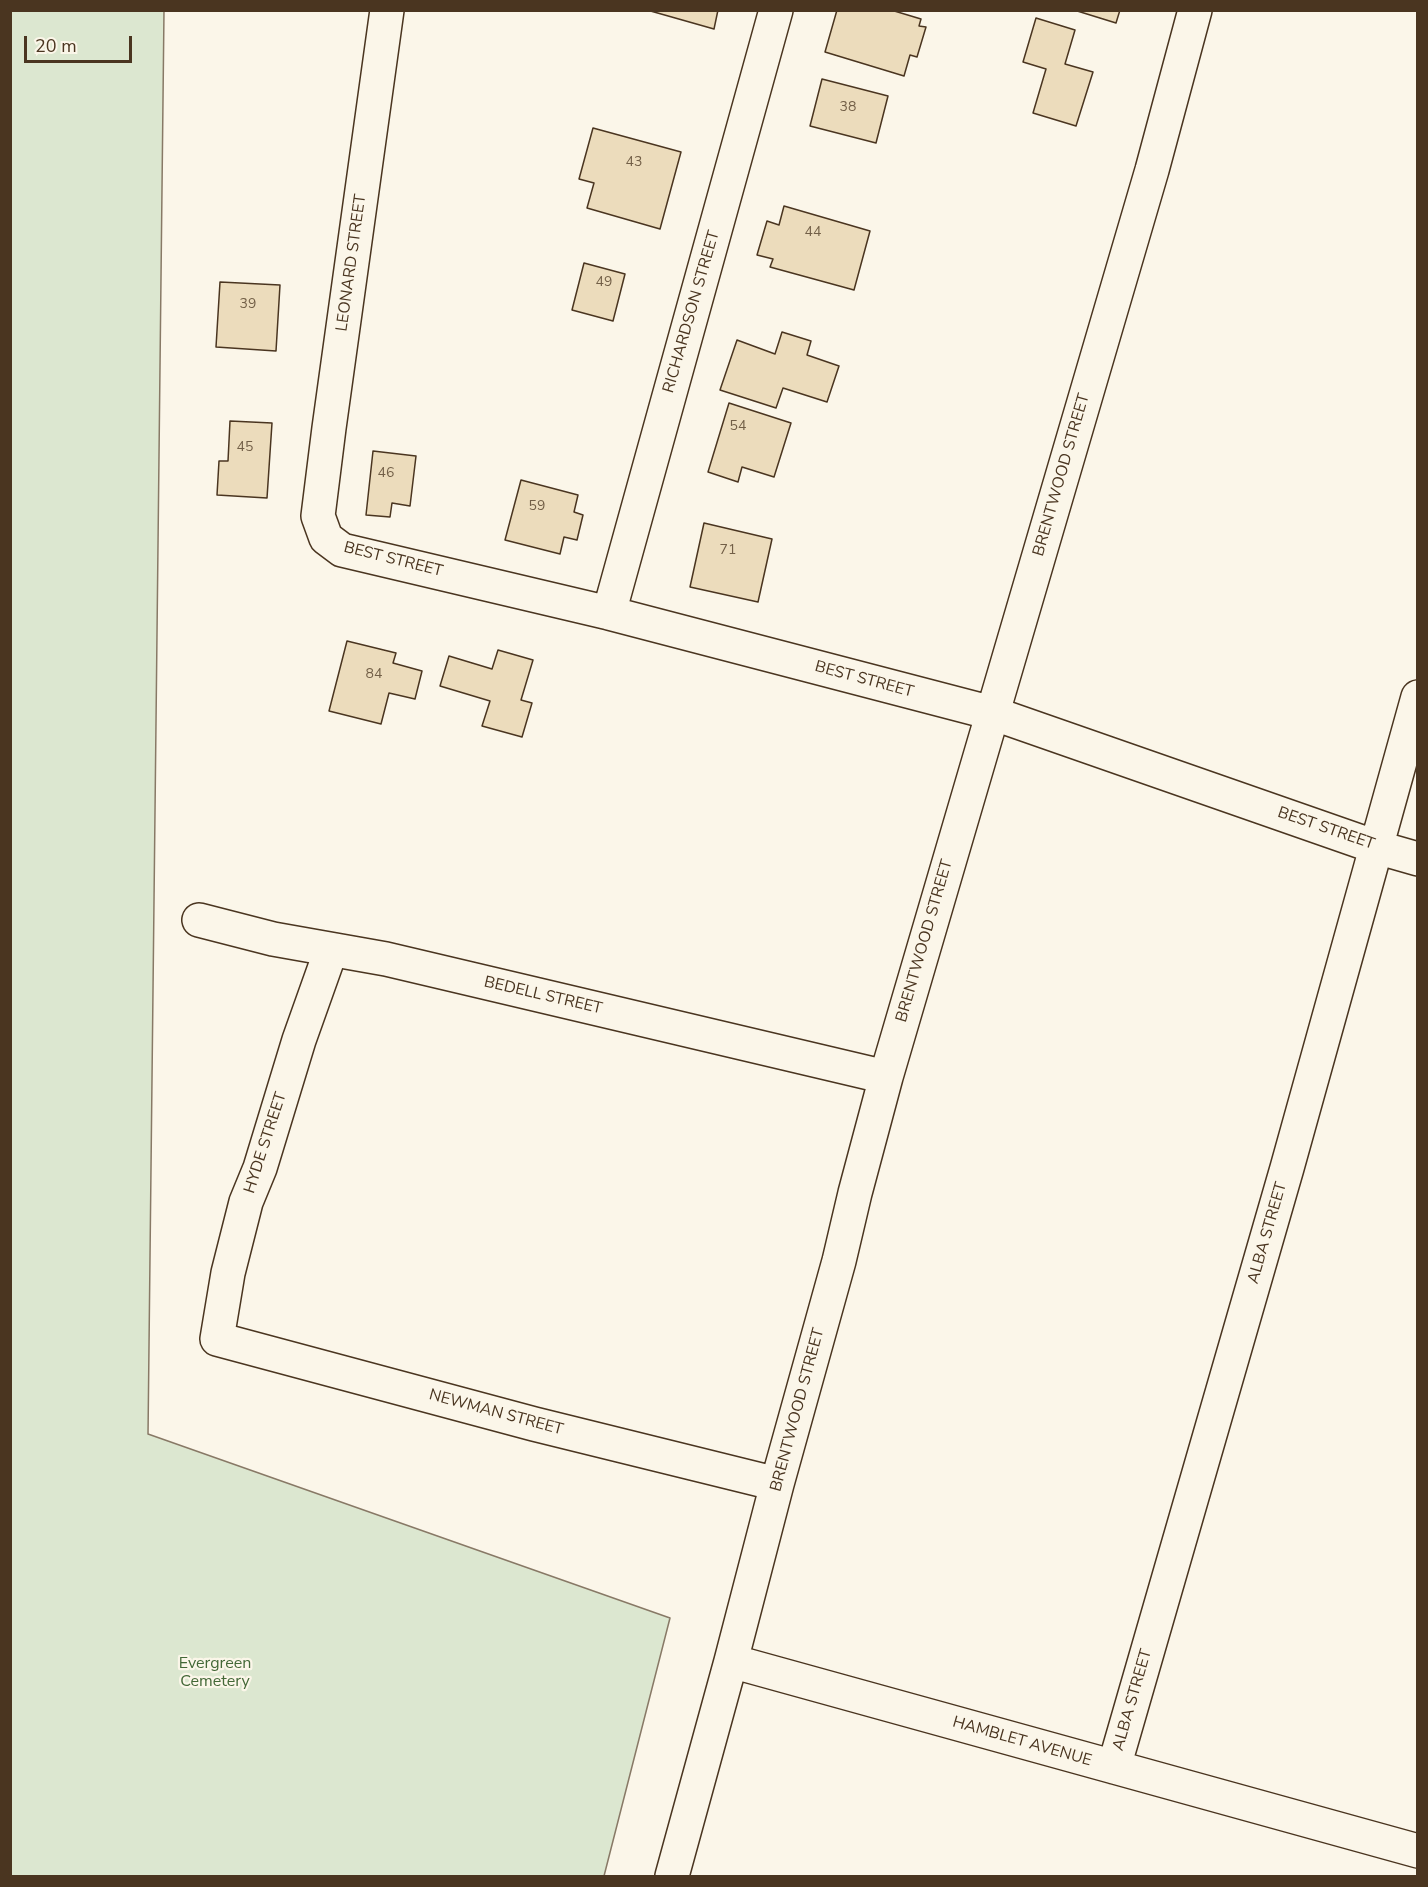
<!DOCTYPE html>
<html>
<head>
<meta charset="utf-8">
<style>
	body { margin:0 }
	#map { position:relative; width:1428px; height:1887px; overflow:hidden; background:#fbf6e9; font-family:"Nunito Sans",sans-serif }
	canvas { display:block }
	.frame { position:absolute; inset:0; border:12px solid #4a3520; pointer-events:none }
	.scale { position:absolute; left:24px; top:36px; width:108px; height:27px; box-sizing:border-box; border:3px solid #4a3520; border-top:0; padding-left:8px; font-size:18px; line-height:21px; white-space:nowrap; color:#4a3520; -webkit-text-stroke:4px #fbf6e9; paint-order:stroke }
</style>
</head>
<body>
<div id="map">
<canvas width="1428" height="1887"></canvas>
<div class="frame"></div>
<div class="scale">20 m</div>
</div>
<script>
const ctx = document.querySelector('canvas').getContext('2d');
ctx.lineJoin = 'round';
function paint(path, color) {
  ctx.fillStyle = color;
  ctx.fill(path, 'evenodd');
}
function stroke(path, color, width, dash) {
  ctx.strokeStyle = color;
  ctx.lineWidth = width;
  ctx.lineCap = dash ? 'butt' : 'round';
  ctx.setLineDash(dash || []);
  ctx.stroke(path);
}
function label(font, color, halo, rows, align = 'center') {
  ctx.font = font + ' "Nunito Sans",sans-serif';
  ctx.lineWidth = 4.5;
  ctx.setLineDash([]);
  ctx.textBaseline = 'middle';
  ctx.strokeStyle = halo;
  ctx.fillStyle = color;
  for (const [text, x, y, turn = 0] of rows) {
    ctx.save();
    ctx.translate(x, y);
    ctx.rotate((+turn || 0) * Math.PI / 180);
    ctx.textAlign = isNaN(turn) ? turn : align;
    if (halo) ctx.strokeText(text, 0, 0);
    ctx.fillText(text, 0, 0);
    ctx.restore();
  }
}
const green = new Path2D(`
	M 11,10 L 164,11 L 148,1434 L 670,1618 L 604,1876 L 11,1876 Z`);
paint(green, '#dce7d0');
stroke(green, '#887966', 1.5);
const building = new Path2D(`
	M 647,10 L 718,10 L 714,29 Z
	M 837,10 L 891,10 L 921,19 L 919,26 L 926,27 L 917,57 L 910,55 L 904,76 L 825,52 Z
	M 1074,10 L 1120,10 L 1116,23 Z
	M 1036,18 L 1075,30 L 1065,64 L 1093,72 L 1076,126 L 1033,113 L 1046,69 L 1023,62 Z
	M 822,79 L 888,96 L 876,143 L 810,126 Z
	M 593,128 L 681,152 L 660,229 L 587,208 L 594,183 L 579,179 Z
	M 784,206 L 870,231 L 854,290 L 770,267 L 773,259 L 757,255 L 767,221 L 779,225 Z
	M 584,263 L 625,274 L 613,321 L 572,310 Z
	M 220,282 L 280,285 L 276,351 L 216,347 Z
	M 782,332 L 811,341 L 807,355 L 839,366 L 827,402 L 783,388 L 776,408 L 720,390 L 737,340 L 775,354 Z
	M 729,403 L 791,423 L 774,477 L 742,467 L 738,482 L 708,472 Z
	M 230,421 L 272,423 L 267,498 L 217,495 L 219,461 L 228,461 Z
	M 373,451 L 416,456 L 410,506 L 392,503 L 390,517 L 366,515 Z
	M 521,480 L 578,495 L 574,512 L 583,515 L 577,540 L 564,537 L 560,554 L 505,540 Z
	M 704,523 L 772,539 L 758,602 L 690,587 Z
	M 347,641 L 396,653 L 393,663 L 422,671 L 415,699 L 389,693 L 381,724 L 329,711 Z
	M 498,650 L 533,660 L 521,700 L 532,703 L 522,737 L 482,726 L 490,701 L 440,686 L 449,656 L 492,669 Z`);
paint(building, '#ecdcbc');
stroke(building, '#4a3520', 1.5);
const minor = new Path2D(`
	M 387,10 L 329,428 L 318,516 L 326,538 L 342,550 L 609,613 L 992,713 L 1376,847 L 1418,859
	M 609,613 L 776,10
	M 199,920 L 273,939 L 386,959 L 886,1077
	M 331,950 L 299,1040 L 260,1168 L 246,1202 L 228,1273 L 217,1339 L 534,1424 L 777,1484
	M 731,1661 L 1418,1851
	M 1114,1767 L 1287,1168 L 1418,697
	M 672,1876 L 731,1661 L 777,1484 L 839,1261 L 855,1193 L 886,1077 L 1152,170 L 1195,10`);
stroke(minor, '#4a3520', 36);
stroke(minor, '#fbf6e9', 33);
label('14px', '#725f47', null, [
	["38",848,108],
	["43",634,163],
	["44",813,233],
	["49",604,283],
	["39",248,305],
	["54",738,427],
	["45",245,448],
	["46",386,474],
	["59",537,507],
	["71",728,551],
	["84",374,675]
]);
label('16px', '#4a3520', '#fbf6e9', [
	["LEONARD STREET",352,263,-82],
	["RICHARDSON STREET",692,312,-74],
	["BRENTWOOD STREET",1062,475,-74],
	["BEST STREET",393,560,14],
	["BEST STREET",864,680,15],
	["BEST STREET",1326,829,19],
	["BRENTWOOD STREET",925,941,-74],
	["BEDELL STREET",543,996,13],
	["HYDE STREET",266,1143,-72],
	["ALBA STREET",1268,1233,-74],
	["BRENTWOOD STREET",798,1410,-75],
	["NEWMAN STREET",496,1413,15],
	["ALBA STREET",1133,1700,-74],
	["HAMBLET AVENUE",1022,1742,16]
]);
label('16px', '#436837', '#fbf6e9', [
	["Evergreen",215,1664],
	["Cemetery",215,1682]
]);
</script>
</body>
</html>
